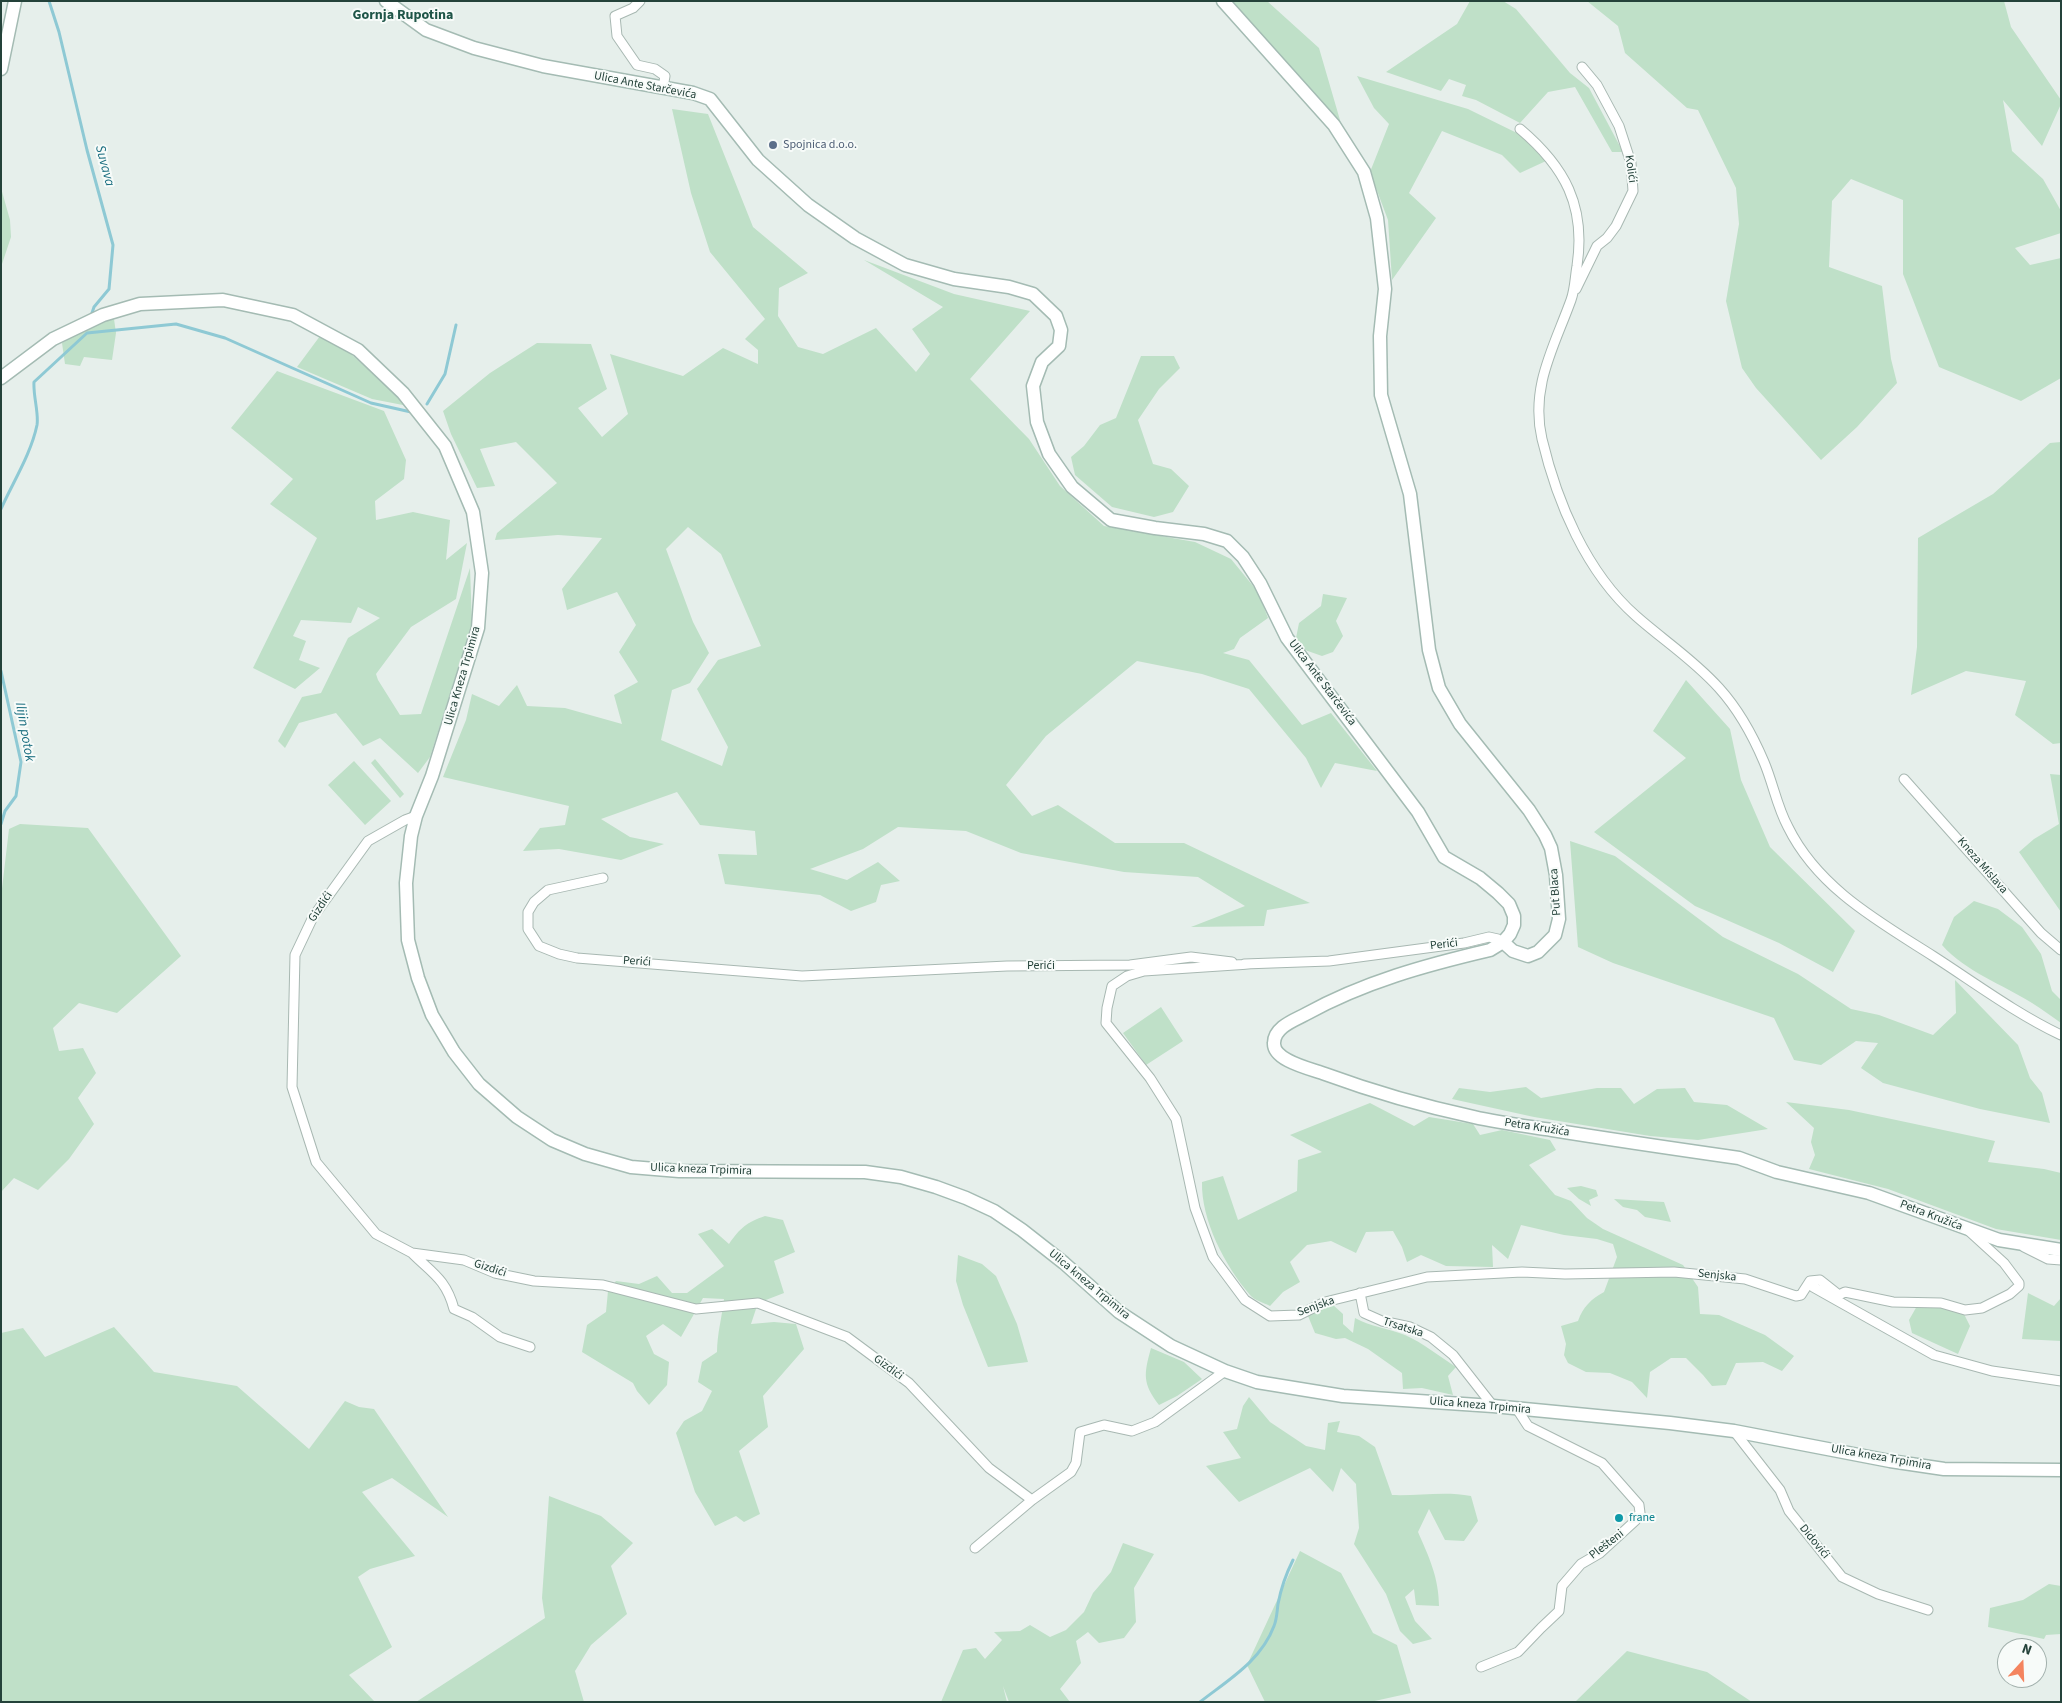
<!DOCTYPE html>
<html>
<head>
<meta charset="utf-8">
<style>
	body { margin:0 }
	#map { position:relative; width:2062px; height:1703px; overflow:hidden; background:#e6efeb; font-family:"Source Sans 3",sans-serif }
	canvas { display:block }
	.frame { position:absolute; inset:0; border:2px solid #24423a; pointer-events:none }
	.north { position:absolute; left:1997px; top:1638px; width:50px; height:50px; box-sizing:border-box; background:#f7fbf9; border:1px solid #a3b1ad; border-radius:50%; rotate:20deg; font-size:14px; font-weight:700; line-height:20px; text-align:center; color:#24423a }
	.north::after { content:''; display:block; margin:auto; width:18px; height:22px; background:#f4845f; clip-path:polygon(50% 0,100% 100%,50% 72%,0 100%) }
</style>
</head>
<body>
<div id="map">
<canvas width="2062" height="1703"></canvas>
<div class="frame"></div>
<div class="north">N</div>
</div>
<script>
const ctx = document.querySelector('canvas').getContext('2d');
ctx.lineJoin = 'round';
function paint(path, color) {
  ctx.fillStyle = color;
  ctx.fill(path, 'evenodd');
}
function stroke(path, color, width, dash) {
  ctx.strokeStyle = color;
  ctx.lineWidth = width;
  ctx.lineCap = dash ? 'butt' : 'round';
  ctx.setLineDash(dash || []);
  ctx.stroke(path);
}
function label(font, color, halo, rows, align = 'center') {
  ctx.font = font + ' "Source Sans 3",sans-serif';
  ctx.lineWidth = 4;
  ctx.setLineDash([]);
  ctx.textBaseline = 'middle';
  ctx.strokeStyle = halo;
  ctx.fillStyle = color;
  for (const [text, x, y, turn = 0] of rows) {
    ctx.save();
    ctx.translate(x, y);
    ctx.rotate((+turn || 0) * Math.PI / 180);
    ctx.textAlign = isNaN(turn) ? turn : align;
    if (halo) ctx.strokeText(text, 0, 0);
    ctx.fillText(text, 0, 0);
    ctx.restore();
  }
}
paint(new Path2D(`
	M 1228,1 L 1267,1 L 1319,48 L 1342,127 Z
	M 1470,1 L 1503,1 L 1516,9 L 1570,73 L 1589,88 L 1623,152 L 1612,152 L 1575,87 L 1548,92 L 1520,123 L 1476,100 L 1462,96 L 1466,85 L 1449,79 L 1441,91 L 1386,72 L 1457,24 Z
	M 1587,1 L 2004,1 L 2011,27 L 2061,100 L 2061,104 L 2042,146 L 2003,100 L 2012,151 L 2043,179 L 2061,211 L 2061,233 L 2015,248 L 2030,265 L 2061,258 L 2061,378 L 2021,401 L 1939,367 L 1903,274 L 1903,200 L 1851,179 L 1832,201 L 1829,267 L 1882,286 L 1891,359 L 1897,383 L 1857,427 L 1821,460 L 1756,388 L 1742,368 L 1726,301 L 1739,224 L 1736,188 L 1698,110 L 1687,108 L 1625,53 L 1618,26 Z
	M 1357,76 L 1468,109 L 1519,134 L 1546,161 L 1520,173 L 1502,155 L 1442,131 L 1409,193 L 1436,218 L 1392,280 L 1388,220 L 1370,172 L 1389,124 L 1374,108 Z
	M 672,109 L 708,114 L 753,227 L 808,273 L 779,288 L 778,316 L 798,347 L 823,354 L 876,328 L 916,372 L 930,354 L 912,329 L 943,307 L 864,260 L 954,294 L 1030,311 L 970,379 L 1029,439 L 1060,486 L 1104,526 L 1195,542 L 1231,559 L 1258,592 L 1268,618 L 1240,638 L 1234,649 L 1223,653 L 1249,660 L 1302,725 L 1331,713 L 1377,771 L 1335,763 L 1321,788 L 1306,758 L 1249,689 L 1202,674 L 1137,661 L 1046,736 L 1006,785 L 1032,816 L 1058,805 L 1115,843 L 1184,843 L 1310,903 L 1267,910 L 1264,926 L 1191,927 L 1245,906 L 1198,877 L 1124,872 L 1021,853 L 966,831 L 898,827 L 863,849 L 810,869 L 847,880 L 878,862 L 900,881 L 881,885 L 876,902 L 851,911 L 820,895 L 725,884 L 718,854 L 757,855 L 755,831 L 700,825 L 677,792 L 601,819 L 630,837 L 664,844 L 621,860 L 559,849 L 523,851 L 540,828 L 565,825 L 569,806 L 443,777 L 466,720 L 472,694 L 499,706 L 517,685 L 527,706 L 565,708 L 622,724 L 614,695 L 638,682 L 619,652 L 636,625 L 617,592 L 567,610 L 562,589 L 602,538 L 558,535 L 495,540 L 497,533 L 557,483 L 516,442 L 480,449 L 495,486 L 477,488 L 451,434 L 443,411 L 490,373 L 537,343 L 591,344 L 607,389 L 578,408 L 602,437 L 628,414 L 610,354 L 683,376 L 723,348 L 758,364 L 758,350 L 745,339 L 765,319 L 710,252 L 691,193 ZM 688,527 L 721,554 L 761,646 L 718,660 L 697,689 L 728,747 L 722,766 L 661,740 L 672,690 L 690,683 L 709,653 L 693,622 L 666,549 Z
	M 1,188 L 10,220 L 11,237 L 1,267 Z
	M 114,319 L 116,333 L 112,360 L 84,357 L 80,366 L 65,364 L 62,343 L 87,327 Z
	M 320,336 L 351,354 L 408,406 L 372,399 L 297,367 Z
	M 1141,356 L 1174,356 L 1180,368 L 1159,389 L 1138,420 L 1153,464 L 1171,469 L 1189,486 L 1173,512 L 1154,517 L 1112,507 L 1075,475 L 1071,457 L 1084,446 L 1100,425 L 1116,418 Z
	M 277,371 L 384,411 L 406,460 L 404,479 L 375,501 L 376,520 L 413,512 L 450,520 L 446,560 L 467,543 L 456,599 L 411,627 L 376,674 L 378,680 L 400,715 L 421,714 L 470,568 L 472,624 L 430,757 L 418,773 L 380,738 L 363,746 L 336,713 L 299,723 L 285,748 L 278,741 L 302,697 L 321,693 L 348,638 L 380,618 L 358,607 L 351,623 L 301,620 L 293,636 L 306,641 L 299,660 L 320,668 L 295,689 L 253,668 L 317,538 L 270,504 L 293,479 L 231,428 Z
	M 2061,442 L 2061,743 L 2053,744 L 2015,715 L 2026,681 L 1966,671 L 1911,695 L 1917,647 L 1918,538 L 1993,494 L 2050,443 Z
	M 1323,594 L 1347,598 L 1336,621 L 1343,636 L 1333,652 L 1322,656 L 1305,650 L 1296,638 L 1299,623 L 1321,606 Z
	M 1686,680 L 1730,729 L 1741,780 L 1770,847 L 1855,931 L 1833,972 L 1779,943 L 1695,906 L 1594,832 L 1686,758 L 1653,731 Z
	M 375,759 L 404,794 L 400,798 L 371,763 Z
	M 354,761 L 391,801 L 365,825 L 328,785 Z
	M 2050,774 L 2061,775 L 2061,912 L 2019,852 L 2034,839 L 2059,824 Z
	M 20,824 L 88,828 L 181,956 L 117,1013 L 79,1003 L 53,1028 L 59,1051 L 83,1048 L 96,1073 L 78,1098 L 94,1124 L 69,1159 L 38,1190 L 14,1178 L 1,1192 L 1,897 L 9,829 Z
	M 1570,841 L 1615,856 L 1723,937 L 1798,974 L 1851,1009 L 1879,1015 L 1933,1035 L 1956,1013 L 1955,980 L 2018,1045 L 2030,1078 L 2042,1093 L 2050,1123 L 1980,1109 L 1883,1083 L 1861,1068 L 1878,1043 L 1856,1041 L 1821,1065 L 1794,1060 L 1774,1018 L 1613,963 L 1578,947 Z
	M 1974,901 L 1998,909 L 2022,927 L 2041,954 L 2052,991 L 2061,1000 L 2061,1023 C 2051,1016 2042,1009 2032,1003 C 2002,984 1966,972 1942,945 L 1954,917 Z
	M 1161,1007 L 1183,1041 L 1146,1065 L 1123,1033 Z
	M 1526,1087 L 1541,1098 L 1597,1088 L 1621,1088 L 1634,1104 L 1657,1089 L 1685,1088 L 1694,1102 L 1727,1105 L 1768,1129 L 1698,1140 L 1650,1136 L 1534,1117 L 1452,1099 L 1459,1088 L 1490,1092 Z
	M 1786,1102 L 1849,1110 L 1995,1141 L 1988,1162 L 2044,1169 L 2061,1173 L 2061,1240 L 1996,1229 L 1888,1189 L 1809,1169 L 1815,1155 L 1811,1142 L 1814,1128 Z
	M 1370,1103 L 1414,1126 L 1429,1117 L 1473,1124 L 1480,1135 L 1502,1130 L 1550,1140 L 1556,1150 L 1529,1165 L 1555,1195 L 1571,1201 L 1587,1218 L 1603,1229 L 1683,1265 L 1698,1287 L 1700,1314 L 1719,1315 L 1765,1335 L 1794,1356 L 1782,1371 L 1763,1362 L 1736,1363 L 1726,1385 L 1712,1386 L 1703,1375 L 1686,1358 L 1671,1358 L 1650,1372 L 1647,1398 L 1632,1382 L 1610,1373 L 1586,1372 L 1568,1363 L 1564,1355 L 1566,1344 L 1561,1326 L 1578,1321 C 1583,1307 1591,1299 1604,1292 L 1617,1257 L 1613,1244 L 1597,1239 L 1564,1235 L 1521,1225 L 1508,1259 L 1492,1245 L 1493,1267 L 1446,1266 L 1421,1255 L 1407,1262 L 1402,1247 L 1393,1231 L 1366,1232 L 1356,1253 L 1331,1241 L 1307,1245 L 1290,1262 L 1300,1282 L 1283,1292 L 1270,1306 C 1264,1303 1254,1300 1250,1295 C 1225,1266 1201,1220 1202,1182 L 1223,1176 L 1238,1220 L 1297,1191 L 1298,1160 L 1322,1152 L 1290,1135 Z
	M 1581,1186 L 1596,1190 L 1598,1196 L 1589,1200 L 1591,1206 L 1579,1199 L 1567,1188 Z
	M 1614,1199 L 1664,1202 L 1671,1222 L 1645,1217 L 1637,1210 L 1623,1207 Z
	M 765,1216 L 783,1220 L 795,1252 L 774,1261 L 784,1293 L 758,1303 L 751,1324 L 774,1322 L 796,1324 L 804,1349 L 763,1396 L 768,1427 L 739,1451 L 760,1514 L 744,1522 L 736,1516 L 715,1526 L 695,1492 L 676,1433 L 684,1421 L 702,1411 L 712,1391 L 698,1382 L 702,1362 L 717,1352 C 717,1334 722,1317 724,1299 L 703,1298 L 681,1337 L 663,1324 L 646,1336 L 654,1354 L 669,1362 L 667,1385 L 649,1405 L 637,1391 L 633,1383 L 582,1352 L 587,1325 L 606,1312 L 608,1291 L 616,1281 L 639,1284 L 657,1276 L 672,1293 L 687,1293 L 724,1266 L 698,1234 L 712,1229 L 729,1244 C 740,1228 747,1222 765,1216 Z
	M 958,1255 L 982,1264 L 996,1276 L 1017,1324 L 1028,1362 L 988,1367 L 963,1305 L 956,1281 Z
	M 2028,1293 L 2054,1306 L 2061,1298 L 2061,1341 L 2022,1339 Z
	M 1332,1304 L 1343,1314 L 1343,1324 L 1353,1333 L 1355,1318 C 1371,1327 1388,1328 1405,1335 C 1423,1343 1439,1356 1456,1367 L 1448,1376 L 1453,1395 L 1422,1388 L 1403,1389 L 1402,1373 L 1368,1349 L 1345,1338 L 1336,1339 L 1315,1333 L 1308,1316 Z
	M 1932,1305 L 1963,1312 L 1970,1326 L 1958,1354 L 1912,1333 L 1909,1320 L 1917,1306 Z
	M 114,1327 L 154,1372 L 237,1386 L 309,1449 L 345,1401 L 359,1407 L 374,1409 L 448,1517 L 392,1478 L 362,1492 L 415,1556 L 370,1569 L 358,1577 L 392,1647 L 349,1675 L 375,1702 L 1,1702 L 1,1333 L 23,1328 L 45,1357 Z
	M 1151,1348 L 1184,1362 L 1202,1379 L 1177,1396 L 1159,1405 C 1142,1383 1144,1374 1151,1348 Z
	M 1249,1397 L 1270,1422 L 1306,1446 L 1325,1450 L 1328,1423 L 1340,1421 L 1337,1432 L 1359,1436 L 1375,1447 L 1392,1495 C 1419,1496 1445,1491 1471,1496 L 1478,1521 L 1464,1541 L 1445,1540 L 1429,1509 L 1418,1532 C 1429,1557 1439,1578 1439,1606 L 1416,1605 L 1414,1589 L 1405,1597 L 1415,1621 L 1432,1639 L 1413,1644 L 1400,1631 L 1386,1594 L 1354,1544 L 1359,1528 L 1356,1484 L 1341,1468 L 1333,1492 L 1310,1468 L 1239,1502 L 1206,1466 L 1241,1458 L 1223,1432 L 1237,1429 L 1243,1406 Z
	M 549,1496 L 601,1516 L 633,1543 L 611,1566 L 627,1614 L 591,1645 L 575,1671 L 584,1702 L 416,1702 L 545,1618 L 542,1598 Z
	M 1123,1543 L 1154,1554 L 1134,1588 L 1136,1622 L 1124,1638 L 1099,1643 L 1088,1632 L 1076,1641 L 1081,1663 L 1060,1689 L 1070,1702 L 1009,1702 L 1003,1686 L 1007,1702 L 941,1702 L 963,1650 L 976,1648 L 985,1659 L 1002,1640 L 994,1632 L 1020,1631 L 1030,1625 L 1050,1637 L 1066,1630 L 1084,1612 L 1093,1593 L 1111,1572 Z
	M 1300,1551 L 1341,1573 L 1373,1633 L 1397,1645 L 1411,1693 L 1370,1702 L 1265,1702 L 1247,1665 Z
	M 2049,1584 L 2061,1586 L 2061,1634 L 2046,1635 L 2044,1639 L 1988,1627 L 1990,1608 L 2023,1600 Z
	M 1627,1651 L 1707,1672 L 1752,1702 L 1575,1702 Z`), '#bfe0c8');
stroke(new Path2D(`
	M 49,1 L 59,32 L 87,150 L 113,245 L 109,289 L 94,307 L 91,316
	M 87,333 L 176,324 L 225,338 L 371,403 L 411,412
	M 427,404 L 445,374 L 456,325
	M 1,509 C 13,482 31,454 37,425 C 39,413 33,396 34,382 L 87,333
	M 1,671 L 21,762 L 16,796 L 5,811 L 1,824
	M 1200,1702 C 1228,1680 1261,1661 1274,1626 C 1277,1619 1277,1611 1278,1604 C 1281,1588 1286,1574 1293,1560`), '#8ec9d4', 3);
const street = new Path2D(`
	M 640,1 L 633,8 L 615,16 L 617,36 L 637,65 L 655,69 L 665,76 L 663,88
	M 1520,129 C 1565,167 1586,206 1577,266 C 1575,277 1575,289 1571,300 C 1554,347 1530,387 1542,439 C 1557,502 1586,572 1636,616 C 1663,640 1694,660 1719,688 C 1738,709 1753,736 1764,762 C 1773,783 1777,807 1788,827 C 1818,888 1878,921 1933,956 C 1975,983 2015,1013 2061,1035
	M 1576,289 L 1597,246 L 1607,238 L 1616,226 L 1633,191 L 1631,163 L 1619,126 L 1597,85 L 1582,67
	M 1904,779 L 2041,933 L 2061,950
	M 416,816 L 405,820 L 368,841 L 313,917 L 295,955 L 292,1087 L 316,1162 L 376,1234 L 412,1253 L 464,1260 L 495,1273 L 534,1281 L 603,1285 L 696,1309 L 758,1303 L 847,1337 L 909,1383 L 989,1468 L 1032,1500
	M 603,878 L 548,890 L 534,902 L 528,912 L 528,929 L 539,946 L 559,954 L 577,958 L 802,976 L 1007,966 L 1130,965 L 1191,957 L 1232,962
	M 1244,964 L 1329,961 L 1464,943 L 1489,937 L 1498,939 L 1503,942
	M 1250,964 L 1144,971 L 1127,976 L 1112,986 L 1107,1008 L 1106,1023 L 1150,1078 L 1176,1119 L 1195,1208 L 1213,1257 L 1245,1300 L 1270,1316 L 1299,1315 L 1325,1302 L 1427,1277 L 1522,1272 L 1565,1274 L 1674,1272 L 1745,1279 L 1796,1296 L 1801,1295 L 1810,1281 L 1820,1280 L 1839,1295
	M 2024,1247 L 2048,1259 L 2061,1260
	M 412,1253 C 432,1273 446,1279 454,1309 L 472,1317 L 500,1337 L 530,1347
	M 1813,1287 L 1934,1355 L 1992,1371 L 2061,1381
	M 1360,1293 L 1364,1313 L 1382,1321 L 1410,1327 L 1431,1337 L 1453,1355 L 1493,1406
	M 1836,1299 L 1839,1295 L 1845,1292 L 1893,1302 L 1941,1303 L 1965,1310 L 1982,1308 L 2010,1294 L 2019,1286 L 2019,1283 L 2004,1263 L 1970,1232
	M 1734,1431 L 1780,1490 L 1789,1511 L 1842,1577 L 1878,1594 L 1928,1610
	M 975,1548 L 1032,1500 L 1071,1472 L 1076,1463 L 1080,1432 L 1104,1425 L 1132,1431 L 1155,1422 L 1225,1371
	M 1481,1667 L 1518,1652 L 1541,1628 L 1559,1611 L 1562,1586 L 1581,1564 L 1600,1553 L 1635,1521 L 1640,1513 L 1639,1505 L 1602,1463 L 1528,1426 L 1517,1409`);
const secondary = new Path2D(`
	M 386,1 L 426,30 L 474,48 L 543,66 L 693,93 L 710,99 L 758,160 L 808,205 L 855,238 L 905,265 L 954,279 L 1009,287 L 1033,294 L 1056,316 L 1061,330 L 1059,346 L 1042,362 L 1033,386 L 1037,422 L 1049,454 L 1072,487 L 1111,520 L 1155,528 L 1204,534 L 1227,541 L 1243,557 L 1260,583 L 1287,638 L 1418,812 L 1444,857 L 1480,878 L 1498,893 L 1509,904 L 1514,916 L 1514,925 L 1510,934 L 1503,942 L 1490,950 C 1426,965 1364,982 1306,1014 C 1295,1020 1274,1027 1274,1043 C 1273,1061 1312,1069 1325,1074 C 1374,1092 1423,1106 1474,1117 C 1500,1123 1526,1126 1552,1130 C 1614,1140 1676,1149 1739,1158 L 1777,1172 L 1869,1193 L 1999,1240 L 2061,1250
	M 1223,1 L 1334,125 L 1364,172 L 1377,218 L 1385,289 L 1380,336 L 1381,395 L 1410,494 L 1429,650 L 1439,688 L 1460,724 L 1529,810 L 1545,835 L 1551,848 L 1556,875 L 1559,919 L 1555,935 L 1538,952 L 1528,956 L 1513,951 L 1503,942
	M 1,69 L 15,1
	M 1,378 L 53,339 L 103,315 L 140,304 L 223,300 L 293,315 L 358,350 L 403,393 L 445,446 L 473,512 L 482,573 L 478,628 L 432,776 L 416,816 L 411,836 L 406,883 L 408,940 L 418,978 L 432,1015 L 454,1052 L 479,1084 L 517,1117 L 552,1140 L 585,1154 L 631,1167 L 679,1171 L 865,1172 L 901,1177 L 936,1187 L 966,1198 L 994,1211 L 1022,1230 L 1064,1263 L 1119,1312 L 1171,1346 L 1225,1371 L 1257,1382 L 1343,1396 L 1493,1406 L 1670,1423 L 1734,1431 L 1890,1461 L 1944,1469 L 2061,1470`);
stroke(street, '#a8b8b2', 11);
stroke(secondary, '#a4bbb3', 15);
stroke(street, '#fff', 9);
stroke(secondary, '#fff', 12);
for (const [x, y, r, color] of [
	[773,145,5,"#5c6f8a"],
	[1619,1518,5,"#0f9aa8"]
]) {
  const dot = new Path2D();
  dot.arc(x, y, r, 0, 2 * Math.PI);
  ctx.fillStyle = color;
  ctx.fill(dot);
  stroke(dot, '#f7fbf9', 2);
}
label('12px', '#24423a', '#f7fbf9', [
	["Ulica Ante Starčevića",645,86,11],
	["Kolići",1630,169,82],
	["Ulica Kneza Trpimira",463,676,-74],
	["Ulica Ante Starčevića",1322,683,53],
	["Kneza Mislava",1982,866,49],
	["Put Blaca",1556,892,-94],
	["Gizdići",321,907,-57],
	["Perići",1444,945,-7],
	["Perići",637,962,4],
	["Perići",1041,966],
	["Petra Kružića",1537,1128,9],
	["Ulica kneza Trpimira",701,1170,2],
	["Petra Kružića",1931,1216,21],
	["Gizdići",490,1269,18],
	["Senjska",1717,1276,6],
	["Ulica kneza Trpimira",1089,1285,40],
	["Senjska",1316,1307,-20],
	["Trsatska",1403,1328,18],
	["Gizdići",888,1368,37],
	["Ulica kneza Trpimira",1480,1406,5],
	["Ulica kneza Trpimira",1881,1458,10],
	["Didovići",1814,1542,51],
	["Plešteni",1607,1545,-38]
]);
label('12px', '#4e5e75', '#f7fbf9', [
	["Spojnica d.o.o.",783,145]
], 'left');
label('12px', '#0d838f', '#f7fbf9', [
	["frane",1629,1518]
], 'left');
label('bold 14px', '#1f5548', '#f7fbf9', [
	["Gornja Rupotina",403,16]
]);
label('italic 14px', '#1c6f80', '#f7fbf9', [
	["Suvava",104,166,75],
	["Ilijin potok",24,732,80]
]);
</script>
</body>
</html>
